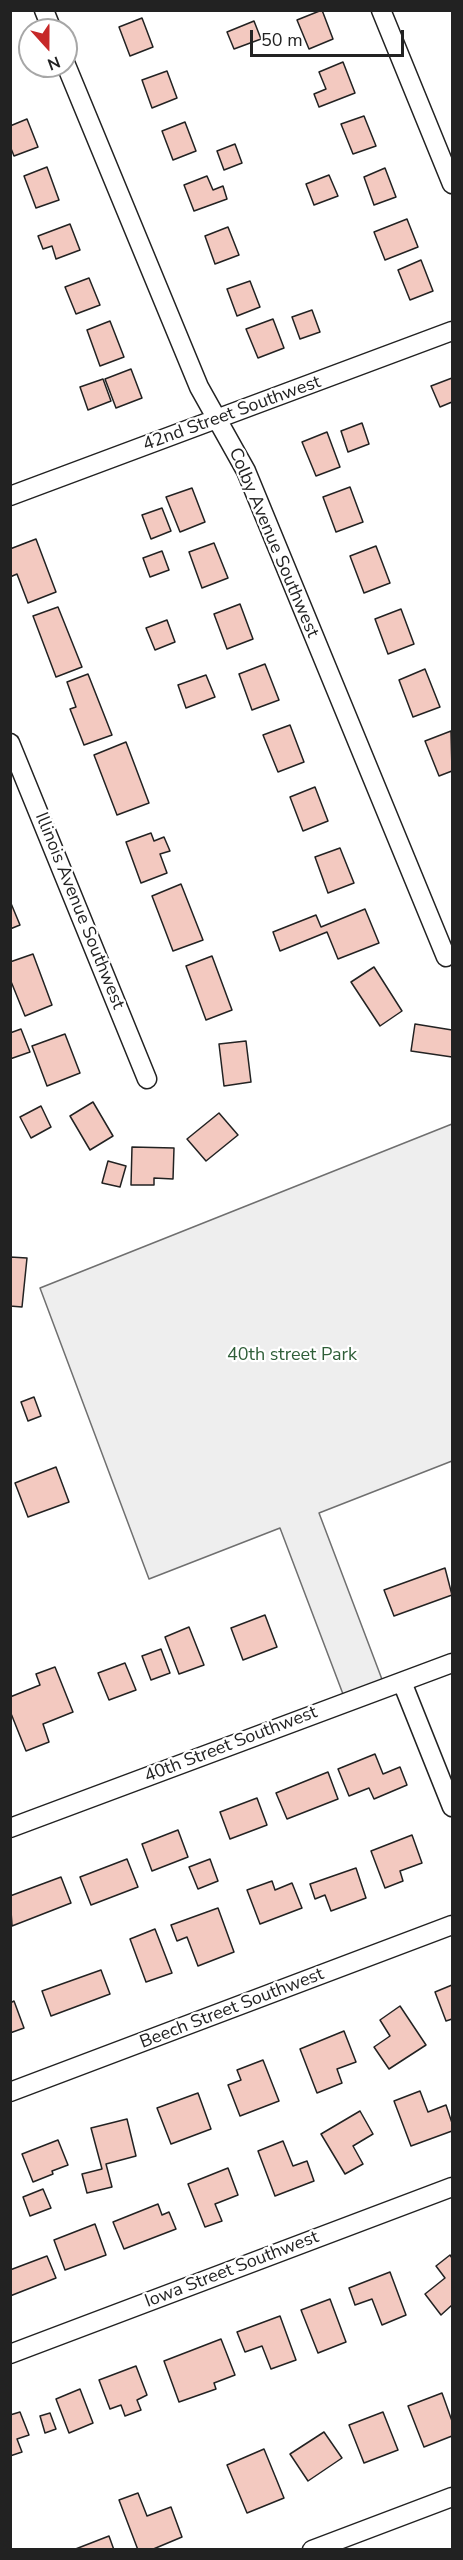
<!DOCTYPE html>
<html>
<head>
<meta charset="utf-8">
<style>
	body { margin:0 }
	#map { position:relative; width:463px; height:2560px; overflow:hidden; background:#fff; font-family:"Nunito Sans",sans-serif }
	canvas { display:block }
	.frame { position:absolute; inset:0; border:12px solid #222; pointer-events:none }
	.north { position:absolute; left:18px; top:18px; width:60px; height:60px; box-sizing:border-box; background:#fff; border:2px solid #a7a7a7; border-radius:50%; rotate:159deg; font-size:16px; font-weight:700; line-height:24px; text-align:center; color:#222 }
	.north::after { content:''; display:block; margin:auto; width:21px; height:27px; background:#c62828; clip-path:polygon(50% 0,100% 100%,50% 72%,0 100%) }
	.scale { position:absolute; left:250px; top:30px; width:154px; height:27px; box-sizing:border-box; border:3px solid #222; border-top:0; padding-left:8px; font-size:18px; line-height:21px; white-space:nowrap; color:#222; -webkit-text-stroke:4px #fff; paint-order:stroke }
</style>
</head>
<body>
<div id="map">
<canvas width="463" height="2560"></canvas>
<div class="frame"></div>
<div class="north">N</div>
<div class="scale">50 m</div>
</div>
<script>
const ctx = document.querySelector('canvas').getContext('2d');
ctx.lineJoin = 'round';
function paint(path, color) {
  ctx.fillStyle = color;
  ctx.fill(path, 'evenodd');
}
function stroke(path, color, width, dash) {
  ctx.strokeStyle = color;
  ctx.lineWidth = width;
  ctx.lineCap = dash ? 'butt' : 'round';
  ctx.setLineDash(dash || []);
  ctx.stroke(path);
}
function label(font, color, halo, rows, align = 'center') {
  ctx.font = font + ' "Nunito Sans",sans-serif';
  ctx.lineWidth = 4.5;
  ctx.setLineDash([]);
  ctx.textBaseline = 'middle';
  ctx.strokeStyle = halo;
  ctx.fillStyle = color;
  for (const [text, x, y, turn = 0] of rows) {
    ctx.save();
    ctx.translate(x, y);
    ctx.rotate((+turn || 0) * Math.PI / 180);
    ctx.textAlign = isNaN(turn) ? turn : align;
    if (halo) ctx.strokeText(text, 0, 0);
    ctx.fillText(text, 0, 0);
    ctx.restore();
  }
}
const green = new Path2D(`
	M 452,1124 L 452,1461 L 319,1513 L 383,1682 L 346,1702 L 280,1528 L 149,1579 L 40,1288 Z`);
paint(green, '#eee');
stroke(green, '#6f6f6f', 1.5);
const building = new Path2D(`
	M 322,10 L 333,39 L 309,49 L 297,20 Z
	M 142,18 L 153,47 L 130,56 L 119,27 Z
	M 254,21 L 261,39 L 234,49 L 227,32 Z
	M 343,62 L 355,93 L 319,107 L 314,94 L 326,89 L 319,72 Z
	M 167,71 L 177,98 L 152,108 L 142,80 Z
	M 364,116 L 376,146 L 353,154 L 341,124 Z
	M 27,119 L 38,147 L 14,156 L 10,146 L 10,126 Z
	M 185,122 L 196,151 L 173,160 L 162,131 Z
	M 235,144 L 242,163 L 224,170 L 217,151 Z
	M 47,167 L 59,200 L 36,208 L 24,176 Z
	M 385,168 L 396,197 L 374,205 L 364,177 Z
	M 329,175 L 338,196 L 314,205 L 306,184 Z
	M 207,176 L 213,190 L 223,186 L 227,199 L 194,211 L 184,185 Z
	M 407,219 L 418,247 L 385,260 L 374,232 Z
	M 70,224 L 80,250 L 56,259 L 52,246 L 43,249 L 38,236 Z
	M 228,227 L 239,255 L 215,264 L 205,236 Z
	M 421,260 L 433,291 L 410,300 L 398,270 Z
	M 89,278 L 100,305 L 76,314 L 65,287 Z
	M 250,281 L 260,307 L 237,316 L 227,289 Z
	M 312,310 L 320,332 L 300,339 L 292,317 Z
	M 273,319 L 284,348 L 258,358 L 246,329 Z
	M 110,321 L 124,357 L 100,366 L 87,330 Z
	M 131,369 L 142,398 L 116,408 L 105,379 Z
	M 452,378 L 452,402 L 440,407 L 431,386 Z
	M 103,379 L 111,401 L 88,410 L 80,387 Z
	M 362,423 L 369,444 L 348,452 L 341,431 Z
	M 327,432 L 340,467 L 316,476 L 302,442 Z
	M 350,487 L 363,522 L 336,532 L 323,497 Z
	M 192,488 L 205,522 L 180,532 L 166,497 Z
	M 162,508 L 171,531 L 151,539 L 142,515 Z
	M 36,539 L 56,592 L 28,603 L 17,574 L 10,577 L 10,549 Z
	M 214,543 L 228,578 L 202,588 L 189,552 Z
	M 376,546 L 390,583 L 364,593 L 350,556 Z
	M 162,551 L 169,570 L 150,577 L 143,558 Z
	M 240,604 L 253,639 L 227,649 L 214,614 Z
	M 58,607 L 82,667 L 56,677 L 33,616 Z
	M 401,609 L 414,644 L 388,654 L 375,619 Z
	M 167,620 L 175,642 L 155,650 L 146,628 Z
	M 265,664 L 279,700 L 252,710 L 239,674 Z
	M 425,669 L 440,707 L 413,717 L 399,680 Z
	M 88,674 L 112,735 L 84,745 L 70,709 L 76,707 L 67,682 Z
	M 206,675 L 215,697 L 186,708 L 178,685 Z
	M 290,725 L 304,762 L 278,772 L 263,735 Z
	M 451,731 L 452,771 L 439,776 L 425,741 Z
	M 126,742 L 149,803 L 117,815 L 94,755 Z
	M 315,787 L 328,821 L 303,831 L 290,797 Z
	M 151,833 L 154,841 L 164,837 L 170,851 L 160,854 L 167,873 L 141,883 L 126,842 Z
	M 340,848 L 354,883 L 328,893 L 315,857 Z
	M 181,884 L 203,940 L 173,951 L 152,896 Z
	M 10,901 L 20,925 L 10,929 Z
	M 365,909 L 379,943 L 338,959 L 327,932 L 280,951 L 273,932 L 316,915 L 321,927 Z
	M 33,954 L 52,1005 L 25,1016 L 10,979 L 10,962 Z
	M 212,956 L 232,1010 L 206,1020 L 186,966 Z
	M 374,967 L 402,1011 L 380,1026 L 351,982 Z
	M 415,1024 L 452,1030 L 452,1057 L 411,1051 Z
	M 21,1029 L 30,1052 L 10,1059 L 10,1033 Z
	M 65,1034 L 80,1073 L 47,1086 L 32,1046 Z
	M 246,1041 L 251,1082 L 224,1086 L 219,1044 Z
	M 93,1102 L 113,1136 L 90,1150 L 70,1116 Z
	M 41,1106 L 51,1127 L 31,1138 L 20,1117 Z
	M 219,1113 L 238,1135 L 206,1161 L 187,1139 Z
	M 132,1147 L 174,1148 L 173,1179 L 154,1178 L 154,1185 L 131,1185 Z
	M 108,1161 L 126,1166 L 120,1187 L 102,1183 Z
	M 10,1257 L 27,1258 L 22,1307 L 10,1306 Z
	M 34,1397 L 41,1416 L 28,1421 L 21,1402 Z
	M 56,1467 L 69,1502 L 28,1517 L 15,1483 Z
	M 445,1568 L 452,1595 L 394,1616 L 384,1590 Z
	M 265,1615 L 277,1647 L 243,1660 L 231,1628 Z
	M 189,1627 L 204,1665 L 179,1674 L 165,1637 Z
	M 161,1649 L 170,1673 L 151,1680 L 142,1656 Z
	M 125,1663 L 136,1690 L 109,1700 L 98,1673 Z
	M 55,1667 L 73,1712 L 43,1724 L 49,1742 L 26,1751 L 10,1711 L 10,1697 L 40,1685 L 36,1674 Z
	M 375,1754 L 383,1774 L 400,1767 L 407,1785 L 374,1799 L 369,1788 L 349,1796 L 338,1769 Z
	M 328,1772 L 338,1799 L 287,1819 L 276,1793 Z
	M 257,1798 L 267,1825 L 230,1839 L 220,1812 Z
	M 178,1830 L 188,1857 L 152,1871 L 142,1844 Z
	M 412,1835 L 422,1863 L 400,1871 L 403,1881 L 385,1888 L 371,1851 Z
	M 127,1859 L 138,1887 L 91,1905 L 80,1877 Z
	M 210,1859 L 218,1881 L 198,1889 L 189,1867 Z
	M 356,1868 L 366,1898 L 331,1911 L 325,1895 L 315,1899 L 310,1884 Z
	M 61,1877 L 71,1903 L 12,1926 L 10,1896 Z
	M 272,1881 L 275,1890 L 292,1883 L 302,1908 L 260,1924 L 247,1890 Z
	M 218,1908 L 234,1952 L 198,1966 L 187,1937 L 177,1941 L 171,1925 Z
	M 155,1929 L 172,1973 L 146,1982 L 130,1939 Z
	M 101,1970 L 110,1994 L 51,2016 L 42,1991 Z
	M 452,1985 L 452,2019 L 446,2021 L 435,1992 Z
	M 14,2001 L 24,2028 L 10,2033 L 10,2003 Z
	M 400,2006 L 426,2045 L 389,2069 L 374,2047 L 390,2036 L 380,2020 Z
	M 344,2031 L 356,2062 L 337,2069 L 342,2083 L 317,2093 L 300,2049 Z
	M 263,2060 L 279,2101 L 240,2116 L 228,2085 L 241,2080 L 237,2070 Z
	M 420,2091 L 428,2112 L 446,2105 L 452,2123 L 452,2131 L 411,2146 L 394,2101 Z
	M 198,2093 L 211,2129 L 171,2144 L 157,2108 Z
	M 360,2111 L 373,2134 L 353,2146 L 363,2164 L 345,2174 L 321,2134 Z
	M 127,2119 L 136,2156 L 106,2164 L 112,2187 L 87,2193 L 82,2174 L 102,2169 L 91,2128 Z
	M 58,2140 L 68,2165 L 52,2171 L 53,2174 L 33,2182 L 22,2154 Z
	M 283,2141 L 293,2166 L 307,2161 L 314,2181 L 275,2196 L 258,2151 Z
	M 228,2168 L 238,2195 L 215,2204 L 222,2221 L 205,2227 L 188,2184 Z
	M 43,2189 L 51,2208 L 30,2216 L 23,2197 Z
	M 158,2204 L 162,2215 L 169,2212 L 176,2229 L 124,2249 L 113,2222 Z
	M 95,2224 L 106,2255 L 65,2270 L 54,2240 Z
	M 450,2255 L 452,2258 L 452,2305 L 441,2315 L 425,2294 L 445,2278 L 436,2266 Z
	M 47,2256 L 56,2278 L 10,2296 L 10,2270 Z
	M 390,2272 L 406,2315 L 382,2325 L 372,2299 L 355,2305 L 349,2288 Z
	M 330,2299 L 346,2342 L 318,2353 L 301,2310 Z
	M 280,2316 L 296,2360 L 271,2369 L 262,2346 L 245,2352 L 237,2332 Z
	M 221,2339 L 235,2375 L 214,2383 L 216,2389 L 179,2402 L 164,2361 Z
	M 136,2366 L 147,2395 L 137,2400 L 141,2410 L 125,2416 L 121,2405 L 110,2409 L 99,2380 Z
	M 80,2389 L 93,2423 L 69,2433 L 56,2399 Z
	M 442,2393 L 452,2421 L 452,2436 L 424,2447 L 408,2406 Z
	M 20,2412 L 29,2435 L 17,2439 L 22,2452 L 10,2456 L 10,2415 Z
	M 383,2412 L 398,2450 L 364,2463 L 349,2425 Z
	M 50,2413 L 56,2429 L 45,2433 L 40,2416 Z
	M 324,2432 L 342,2458 L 308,2481 L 290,2454 Z
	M 264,2449 L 284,2498 L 247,2513 L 227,2465 Z
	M 138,2493 L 147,2516 L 171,2507 L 182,2537 L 151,2550 L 138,2550 L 119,2500 Z
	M 109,2536 L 114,2550 L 73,2550 Z`);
paint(building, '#f3c9c0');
stroke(building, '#222', 1.5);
const minor = new Path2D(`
	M 44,10 L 52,30
	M 381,10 L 452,184
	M 66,65 L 199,387 L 246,471 L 446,957
	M 10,496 L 452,331
	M 10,743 L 147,1079
	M 402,1682 L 452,1807
	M 10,1828 L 452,1663
	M 10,2092 L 452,1925
	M 10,2354 L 452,2187
	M 312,2550 L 452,2497`);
stroke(minor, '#222', 21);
stroke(minor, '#fff', 18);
label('18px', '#222', '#fff', [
	["42nd Street Southwest",232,414,-20],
	["Colby Avenue Southwest",273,543,67],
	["Illinois Avenue Southwest",79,911,68],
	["40th Street Southwest",231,1745,-21],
	["Beech Street Southwest",232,2009,-21],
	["Iowa Street Southwest",232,2270,-21]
]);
label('18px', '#2f5e38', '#fff', [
	["40th street Park",292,1356]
]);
</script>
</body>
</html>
